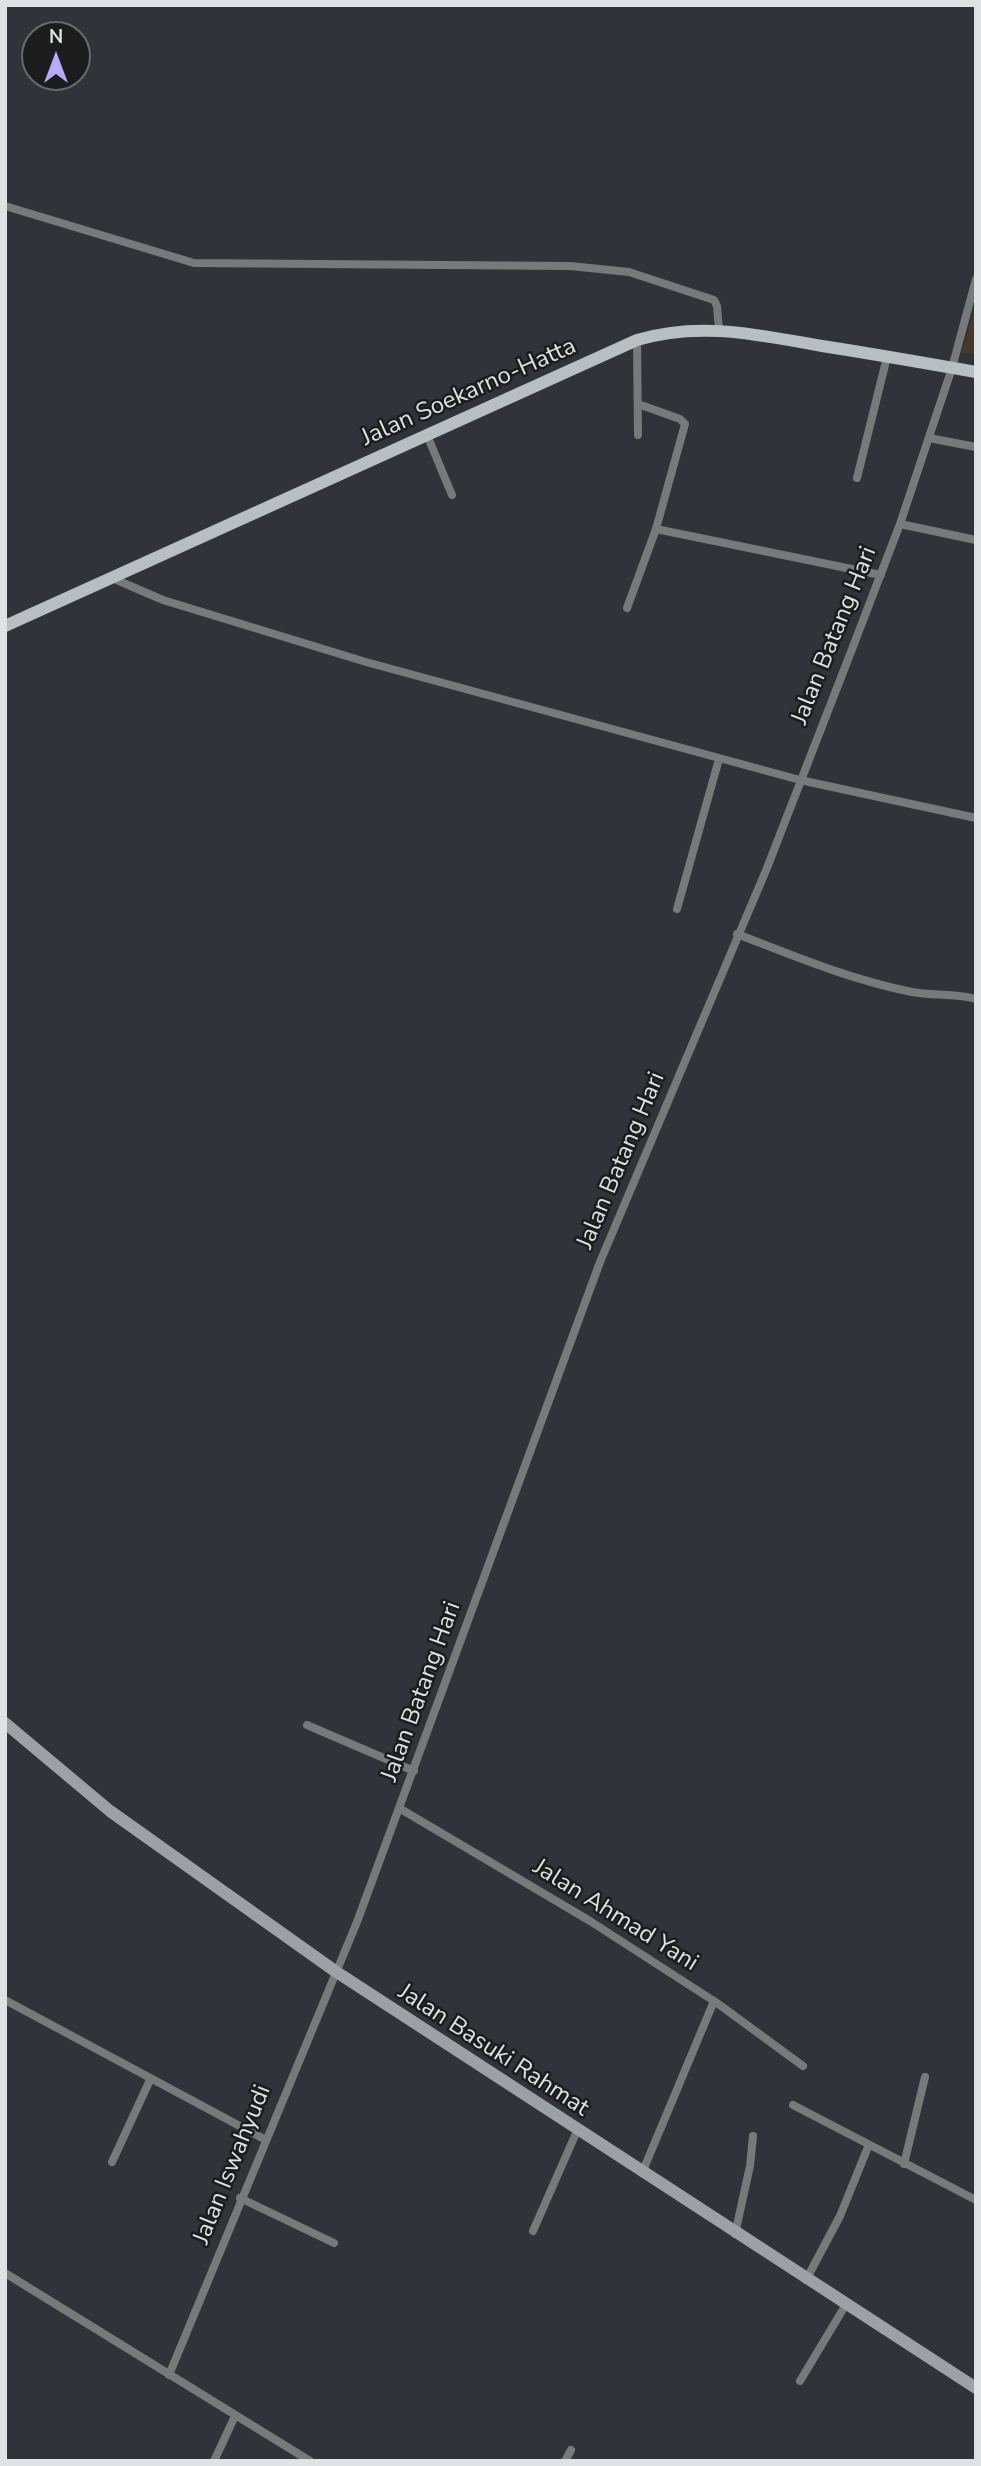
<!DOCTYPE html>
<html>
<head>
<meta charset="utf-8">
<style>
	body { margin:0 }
	#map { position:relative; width:981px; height:2466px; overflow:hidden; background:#30343a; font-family:"Nunito Sans",sans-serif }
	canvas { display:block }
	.frame { position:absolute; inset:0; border:7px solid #dfe2e5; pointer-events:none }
	.north { position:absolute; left:21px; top:21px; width:70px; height:70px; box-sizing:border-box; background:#1a1c1e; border:2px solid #696b6e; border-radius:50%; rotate:0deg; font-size:19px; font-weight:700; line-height:28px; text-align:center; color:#dfe2e5 }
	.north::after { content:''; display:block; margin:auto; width:24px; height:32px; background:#b7abf8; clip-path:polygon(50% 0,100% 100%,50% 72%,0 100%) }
</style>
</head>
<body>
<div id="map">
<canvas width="981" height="2466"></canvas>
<div class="frame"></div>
<div class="north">N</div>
</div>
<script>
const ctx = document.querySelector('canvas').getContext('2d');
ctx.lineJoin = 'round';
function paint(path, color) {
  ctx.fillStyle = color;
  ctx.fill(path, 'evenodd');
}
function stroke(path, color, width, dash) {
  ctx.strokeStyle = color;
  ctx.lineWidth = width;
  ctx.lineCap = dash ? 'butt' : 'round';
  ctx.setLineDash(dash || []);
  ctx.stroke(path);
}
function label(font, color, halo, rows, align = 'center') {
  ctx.font = font + ' "Nunito Sans",sans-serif';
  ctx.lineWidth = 5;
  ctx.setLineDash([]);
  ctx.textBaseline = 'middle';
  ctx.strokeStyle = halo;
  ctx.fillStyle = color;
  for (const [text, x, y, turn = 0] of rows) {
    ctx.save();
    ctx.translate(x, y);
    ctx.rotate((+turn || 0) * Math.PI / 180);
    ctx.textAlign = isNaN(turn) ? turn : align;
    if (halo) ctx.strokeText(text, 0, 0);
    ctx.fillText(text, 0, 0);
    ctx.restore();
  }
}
paint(new Path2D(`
	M 976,303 L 976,355 L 962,352 Z`), '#49372d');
stroke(new Path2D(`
	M 5,206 L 194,263 L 570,266 L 629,272 L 714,300 L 717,306 L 719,330
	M 637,340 L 638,435
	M 427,435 L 452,495
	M 929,438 L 976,447
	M 857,478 L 887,357
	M 900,524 L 976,540
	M 656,529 L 881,575
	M 112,578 L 163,600 L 366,662 L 800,780 L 976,818
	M 627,608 L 656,529 L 685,424 L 680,419 L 638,404
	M 677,909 L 719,759
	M 737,934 C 794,956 851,980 912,992 C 933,996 954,993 976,999
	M 307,1725 L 414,1771
	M 399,1808 L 590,1921 L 717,2003 L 803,2066
	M 5,2000 L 264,2139
	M 793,2105 L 976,2200
	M 112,2162 L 150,2080
	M 904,2164 L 925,2077
	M 642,2173 L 714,2001
	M 240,2198 L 334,2243
	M 533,2231 L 577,2131
	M 735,2234 L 750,2166 L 753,2136
	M 5,2273 L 310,2461
	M 806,2280 L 840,2216 L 868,2147
	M 169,2375 L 357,1922 L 600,1262 L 767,868 L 854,644 L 900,524 L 952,368 L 976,279
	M 800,2381 L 845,2306
	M 214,2461 L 235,2416
	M 565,2461 L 571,2450`), '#767a7b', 8);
stroke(new Path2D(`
	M 5,1723 L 110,1811 L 335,1971 L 976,2388`), '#9ba1a4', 12);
stroke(new Path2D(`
	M 5,626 L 637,340 C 700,321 759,335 822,346 C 874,354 925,363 976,372`), '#b8bfc2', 12);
label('24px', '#dfe2e5', '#1a1c1e', [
	["Jalan Soekarno-Hatta",469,393,-24],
	["Jalan Batang Hari",835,636,-68],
	["Jalan Batang Hari",622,1161,-67],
	["Jalan Batang Hari",422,1692,-70],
	["Jalan Ahmad Yani",615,1916,32],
	["Jalan Basuki Rahmat",493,2051,33],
	["Jalan Iswahyudi",233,2165,-68]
]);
</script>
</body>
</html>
